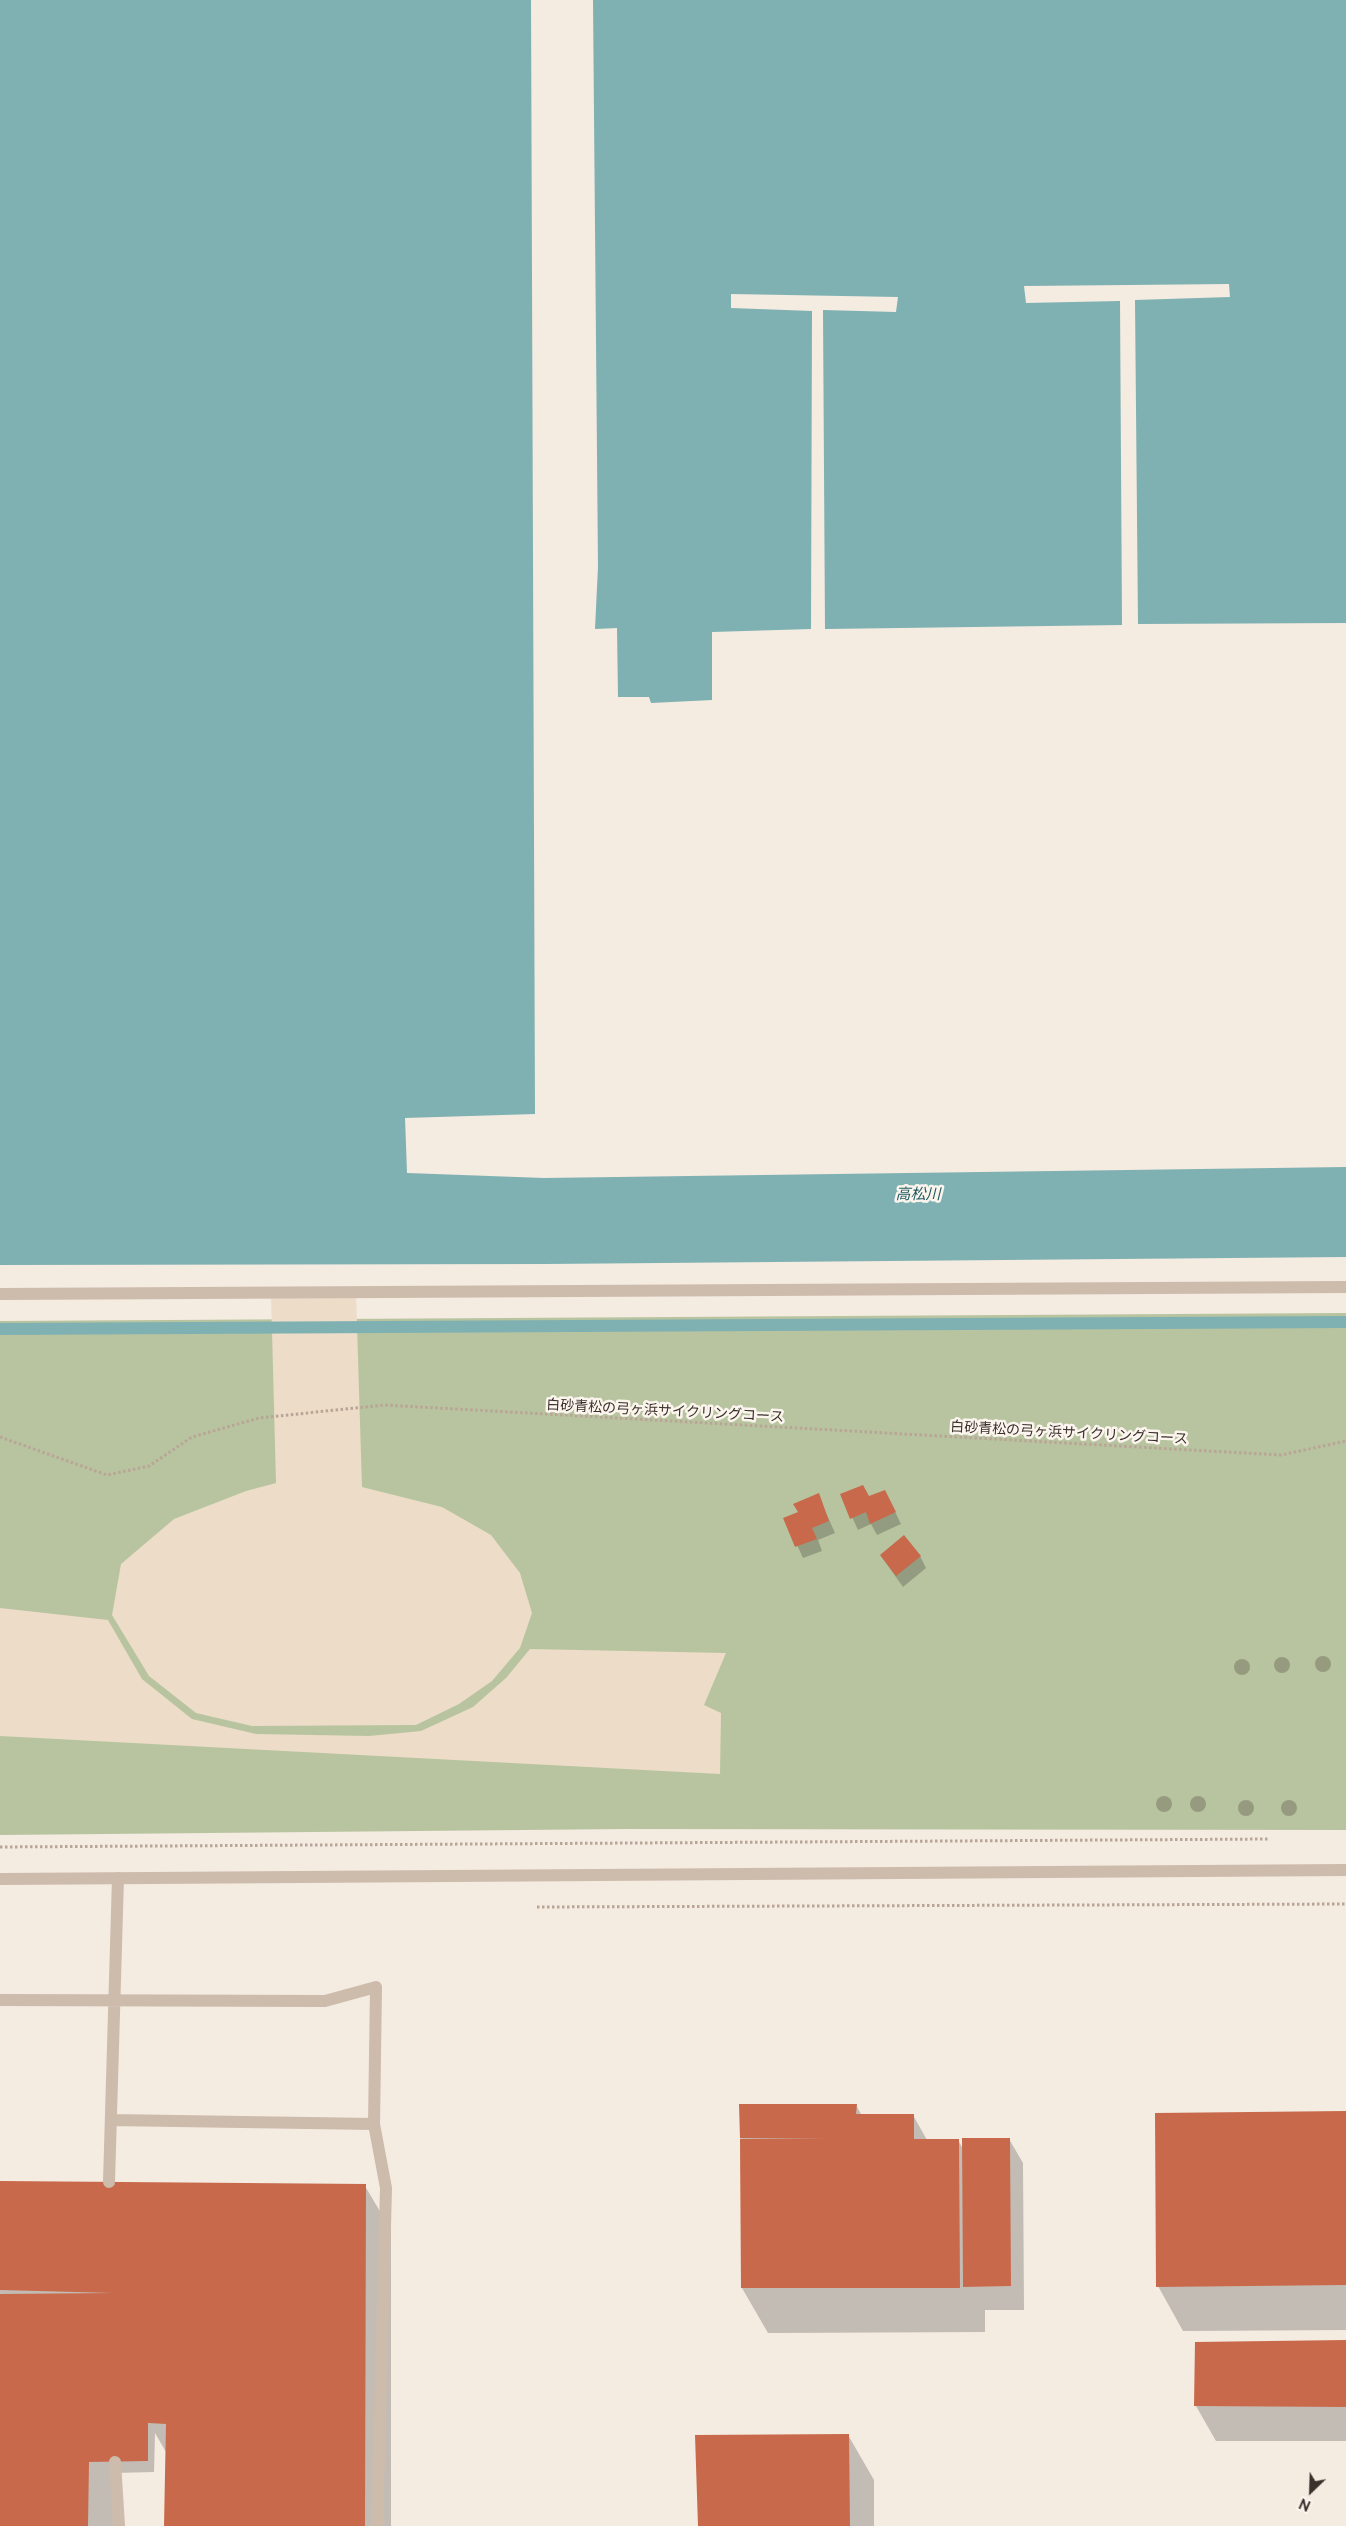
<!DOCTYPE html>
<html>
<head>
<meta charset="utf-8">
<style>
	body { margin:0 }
	#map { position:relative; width:1346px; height:2526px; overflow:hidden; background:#f4ebe1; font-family:Raleway,sans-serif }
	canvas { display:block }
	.north { position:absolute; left:1286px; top:2466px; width:50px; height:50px; -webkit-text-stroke:4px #fbf5ee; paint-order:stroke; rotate:204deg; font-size:14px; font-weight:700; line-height:20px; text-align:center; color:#3b302b }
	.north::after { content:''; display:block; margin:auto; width:18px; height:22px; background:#3b302b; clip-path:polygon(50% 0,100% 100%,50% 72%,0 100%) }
</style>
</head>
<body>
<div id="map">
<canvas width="1346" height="2526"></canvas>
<div class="north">N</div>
</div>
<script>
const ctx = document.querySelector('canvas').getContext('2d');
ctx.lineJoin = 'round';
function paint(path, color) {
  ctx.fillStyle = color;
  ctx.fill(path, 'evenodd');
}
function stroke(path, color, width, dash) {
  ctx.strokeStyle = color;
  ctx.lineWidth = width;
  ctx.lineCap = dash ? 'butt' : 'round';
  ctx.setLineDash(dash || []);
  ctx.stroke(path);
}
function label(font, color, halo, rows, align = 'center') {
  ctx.font = font + ' Raleway,"Noto Sans JP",sans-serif';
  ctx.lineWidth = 5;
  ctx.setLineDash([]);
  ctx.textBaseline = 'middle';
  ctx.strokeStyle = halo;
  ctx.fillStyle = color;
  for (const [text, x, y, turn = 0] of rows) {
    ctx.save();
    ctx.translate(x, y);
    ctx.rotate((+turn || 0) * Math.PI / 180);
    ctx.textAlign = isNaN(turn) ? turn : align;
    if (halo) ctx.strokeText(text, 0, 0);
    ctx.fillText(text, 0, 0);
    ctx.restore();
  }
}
paint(new Path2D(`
	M 1346,1313 L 1346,1830 L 626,1829 L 0,1835 L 0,1321 Z`), '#b8c4a0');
paint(new Path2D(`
	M 271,1293 L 356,1293 L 362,1487 L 442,1507 L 491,1535 L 520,1573 L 532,1613 L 520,1648 L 492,1681 L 459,1704 L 416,1725 L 252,1726 L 196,1713 L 149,1676 L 112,1615 L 121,1564 L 174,1519 L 246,1491 L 276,1483 Z
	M 0,1608 L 108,1620 L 142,1679 L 192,1719 L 256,1734 L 369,1736 L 421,1731 L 473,1707 L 506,1678 L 530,1649 L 726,1653 L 704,1705 L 721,1713 L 720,1774 L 0,1736 Z`), '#ecdcc8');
paint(new Path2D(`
	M 0,0 L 531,0 L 535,1114 L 405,1118 L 407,1173 L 544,1178 L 1346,1167 L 1346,1257 L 545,1264 L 0,1265 Z
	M 593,0 L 1346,0 L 1346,623 L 1138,624 L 1135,300 L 1230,297 L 1229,284 L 1024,286 L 1026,303 L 1120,301 L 1122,625 L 825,629 L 823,310 L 896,312 L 898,297 L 731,294 L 731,308 L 812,311 L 811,629 L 712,632 L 712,700 L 651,703 L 649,697 L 618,697 L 617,628 L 595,629 L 598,567 Z`), '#7fb0b2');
paint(new Path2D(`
	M 885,1491 L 901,1524 L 877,1535 L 871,1524 L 858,1530 L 842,1495 L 868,1497 Z
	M 818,1495 L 835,1533 L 818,1540 L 822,1551 L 803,1558 L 785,1519 L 799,1512 Z
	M 881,1556 L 920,1556 L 926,1568 L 903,1587 Z
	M 740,2105 L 856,2105 L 862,2116 L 913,2115 L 927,2140 L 958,2140 L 963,2149 L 1009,2139 L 1023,2163 L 1024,2310 L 985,2310 L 985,2332 L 768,2333 L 742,2288 Z
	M 1346,2113 L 1346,2330 L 1183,2331 L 1158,2286 Z
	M 0,2183 L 365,2186 L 391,2230 L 391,2526 L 165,2526 L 166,2452 L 155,2433 L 154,2472 L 114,2473 L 114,2526 L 0,2526 Z
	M 1346,2342 L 1346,2441 L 1216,2441 L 1196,2406 Z
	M 848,2435 L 874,2480 L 874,2526 L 699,2526 Z`), '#0003');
stroke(new Path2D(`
	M 0,1329 L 1346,1322`), '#7fb0b2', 12);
paint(new Path2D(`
	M 863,1485 L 869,1496 L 885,1490 L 896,1512 L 870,1524 L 866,1512 L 850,1519 L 840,1494 Z
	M 819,1493 L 829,1521 L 812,1528 L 817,1539 L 795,1547 L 783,1518 L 798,1512 L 793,1504 Z
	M 904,1535 L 921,1556 L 896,1576 L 880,1555 Z
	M 739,2104 L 857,2104 L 856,2114 L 914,2114 L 914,2139 L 959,2139 L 960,2288 L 741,2288 L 740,2139 L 827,2138 L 740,2138 Z
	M 1346,2111 L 1346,2285 L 1156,2287 L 1155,2113 Z
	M 962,2138 L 1010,2138 L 1011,2286 L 963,2287 Z
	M 0,2181 L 366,2184 L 365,2526 L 164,2526 L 166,2424 L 148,2423 L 148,2461 L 89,2462 L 88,2526 L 0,2526 L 0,2294 L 113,2293 L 0,2290 Z
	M 1346,2340 L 1346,2407 L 1194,2406 L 1195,2342 Z
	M 849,2434 L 850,2526 L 698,2526 L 695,2435 Z`), '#c8694b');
stroke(new Path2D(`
	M 0,1437 L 107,1475 L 149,1466 L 192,1437 L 259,1418 L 384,1405 L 1281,1455 L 1346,1441
	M 0,1847 L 1268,1839
	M 537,1907 L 1346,1904`), '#b9a596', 3, [2.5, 2.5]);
stroke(new Path2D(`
	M 0,1294 L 1346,1287
	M 0,2000 L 325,2001 L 376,1987 L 374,2124 L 111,2120
	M 374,2124 L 386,2188 L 377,2526
	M 109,2182 L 118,1878
	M 115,2462 L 119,2526`), '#cdbbac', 12);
stroke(new Path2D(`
	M 0,1879 L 1346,1870`), '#cdbbac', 12);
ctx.fillStyle = '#969b7f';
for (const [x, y] of [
	[1323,1664],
	[1282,1665],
	[1242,1667],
	[1164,1804],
	[1198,1804],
	[1246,1808],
	[1289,1808]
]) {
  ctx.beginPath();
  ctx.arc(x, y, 8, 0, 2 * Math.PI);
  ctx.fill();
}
label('14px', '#3b302b', '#fbf5ee', [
	["白砂青松の弓ヶ浜サイクリングコース",665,1411,3],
	["白砂青松の弓ヶ浜サイクリングコース",1069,1433,3]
]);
label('italic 15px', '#1f5a5e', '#fbf5ee', [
	["高松川",918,1194]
]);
</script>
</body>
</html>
